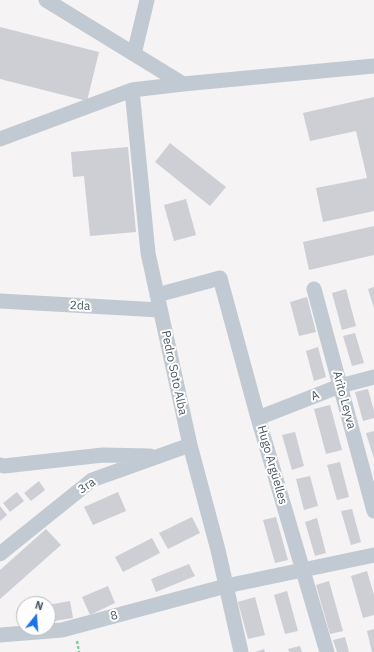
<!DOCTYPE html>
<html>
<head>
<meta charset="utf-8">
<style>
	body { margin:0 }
	#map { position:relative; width:374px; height:652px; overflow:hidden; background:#f5f3f3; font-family:"IBM Plex Sans",sans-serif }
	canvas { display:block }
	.north { position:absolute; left:16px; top:596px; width:40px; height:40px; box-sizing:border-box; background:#fff; border:1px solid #b7bbc0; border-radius:50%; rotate:17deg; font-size:11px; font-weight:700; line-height:16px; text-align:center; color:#4a5661 }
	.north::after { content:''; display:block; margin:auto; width:14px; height:18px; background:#1a73e8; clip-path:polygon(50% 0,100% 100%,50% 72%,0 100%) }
</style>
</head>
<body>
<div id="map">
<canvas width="374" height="652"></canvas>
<div class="north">N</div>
</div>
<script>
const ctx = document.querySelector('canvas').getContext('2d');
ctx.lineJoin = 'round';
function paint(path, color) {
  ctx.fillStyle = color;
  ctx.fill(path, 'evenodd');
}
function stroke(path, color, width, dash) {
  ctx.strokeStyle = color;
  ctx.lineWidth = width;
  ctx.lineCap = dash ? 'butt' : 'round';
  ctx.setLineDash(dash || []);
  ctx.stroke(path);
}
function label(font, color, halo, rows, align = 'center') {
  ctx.font = font + ' "IBM Plex Sans",sans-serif';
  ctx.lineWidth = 4;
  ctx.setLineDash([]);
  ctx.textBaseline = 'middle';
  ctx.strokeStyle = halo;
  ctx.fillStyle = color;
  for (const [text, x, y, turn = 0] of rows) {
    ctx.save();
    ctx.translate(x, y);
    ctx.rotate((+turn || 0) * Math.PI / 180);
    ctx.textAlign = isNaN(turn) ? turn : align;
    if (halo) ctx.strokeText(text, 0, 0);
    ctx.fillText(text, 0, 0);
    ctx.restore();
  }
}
paint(new Path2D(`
	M 0,27 L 99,52 L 87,101 L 0,79 Z
	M 374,97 L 374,211 L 323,222 L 316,188 L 367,178 L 356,131 L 310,141 L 303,113 Z
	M 170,143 L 226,187 L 210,206 L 155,162 Z
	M 128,147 L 136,232 L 90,236 L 84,176 L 73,177 L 71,152 Z
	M 186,199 L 196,235 L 174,241 L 164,205 Z
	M 374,226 L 374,255 L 309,270 L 303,242 Z
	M 374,287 L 374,308 L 368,289 Z
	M 346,289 L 356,326 L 342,330 L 332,293 Z
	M 307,297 L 316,332 L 299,336 L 290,302 Z
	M 355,333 L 364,363 L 352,366 L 343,336 Z
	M 318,347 L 326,377 L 314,381 L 306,351 Z
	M 368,389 L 374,411 L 374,418 L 363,421 L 355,392 Z
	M 330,405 L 342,450 L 326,454 L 314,409 Z
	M 374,431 L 374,459 L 366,433 Z
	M 295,432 L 304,466 L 292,470 L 282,435 Z
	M 340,462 L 349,497 L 337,500 L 327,465 Z
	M 310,476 L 318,506 L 304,510 L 296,479 Z
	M 39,481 L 45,490 L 31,501 L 24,493 Z
	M 17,492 L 24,501 L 10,512 L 3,503 Z
	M 118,492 L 126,511 L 93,525 L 84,507 Z
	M 0,506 L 7,515 L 0,521 Z
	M 352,509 L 361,542 L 351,545 L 341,511 Z
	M 192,517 L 200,533 L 168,549 L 159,533 Z
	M 276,517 L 288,560 L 275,563 L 263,520 Z
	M 317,518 L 326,553 L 315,556 L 305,522 Z
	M 46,529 L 61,545 L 0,599 L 0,570 Z
	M 152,538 L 160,553 L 123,572 L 115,557 Z
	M 189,564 L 195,576 L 156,592 L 151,579 Z
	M 367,571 L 374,595 L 374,615 L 363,618 L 351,576 Z
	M 329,581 L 343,631 L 330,634 L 316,585 Z
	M 108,586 L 115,603 L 90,615 L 82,597 Z
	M 287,591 L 298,631 L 285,634 L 274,595 Z
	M 255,597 L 265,635 L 248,639 L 238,602 Z
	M 70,601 L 73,618 L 48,622 L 48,605 Z
	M 374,629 L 374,652 L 372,652 L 367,631 Z
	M 345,637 L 349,652 L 337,652 L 333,640 Z
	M 300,646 L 302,652 L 289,652 L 288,649 Z
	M 264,649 L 265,652 L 255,652 Z`), '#cdcfd5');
stroke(new Path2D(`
	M 77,641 L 79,652`), '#7ad0a6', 2.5, [3, 2]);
stroke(new Path2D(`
	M 46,0 L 183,84
	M 134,54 L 147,0
	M 132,90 L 148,253 L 190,445 L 218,550 L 241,652
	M 0,139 L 132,90 L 183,84 L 374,66
	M 314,289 L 374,511
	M 157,295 L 220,278 L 258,418 L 327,652
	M 0,301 L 160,310
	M 258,418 L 340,386 L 374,377
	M 0,465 L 4,466 L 103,455 L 150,456
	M 0,554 L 92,480 L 190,445
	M 0,635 L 62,630 L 226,586 L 374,555`), '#c1cad2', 15);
label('12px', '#4a5661', '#fff', [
	["2da",80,306,3],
	["Pedro Soto Alba",174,373,78],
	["A",315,396,-21],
	["Arito Leyva",344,400,75],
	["Hugo Argüelles",272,465,74],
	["3ra",87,486,-34],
	["8",114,616,-15]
]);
</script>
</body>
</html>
